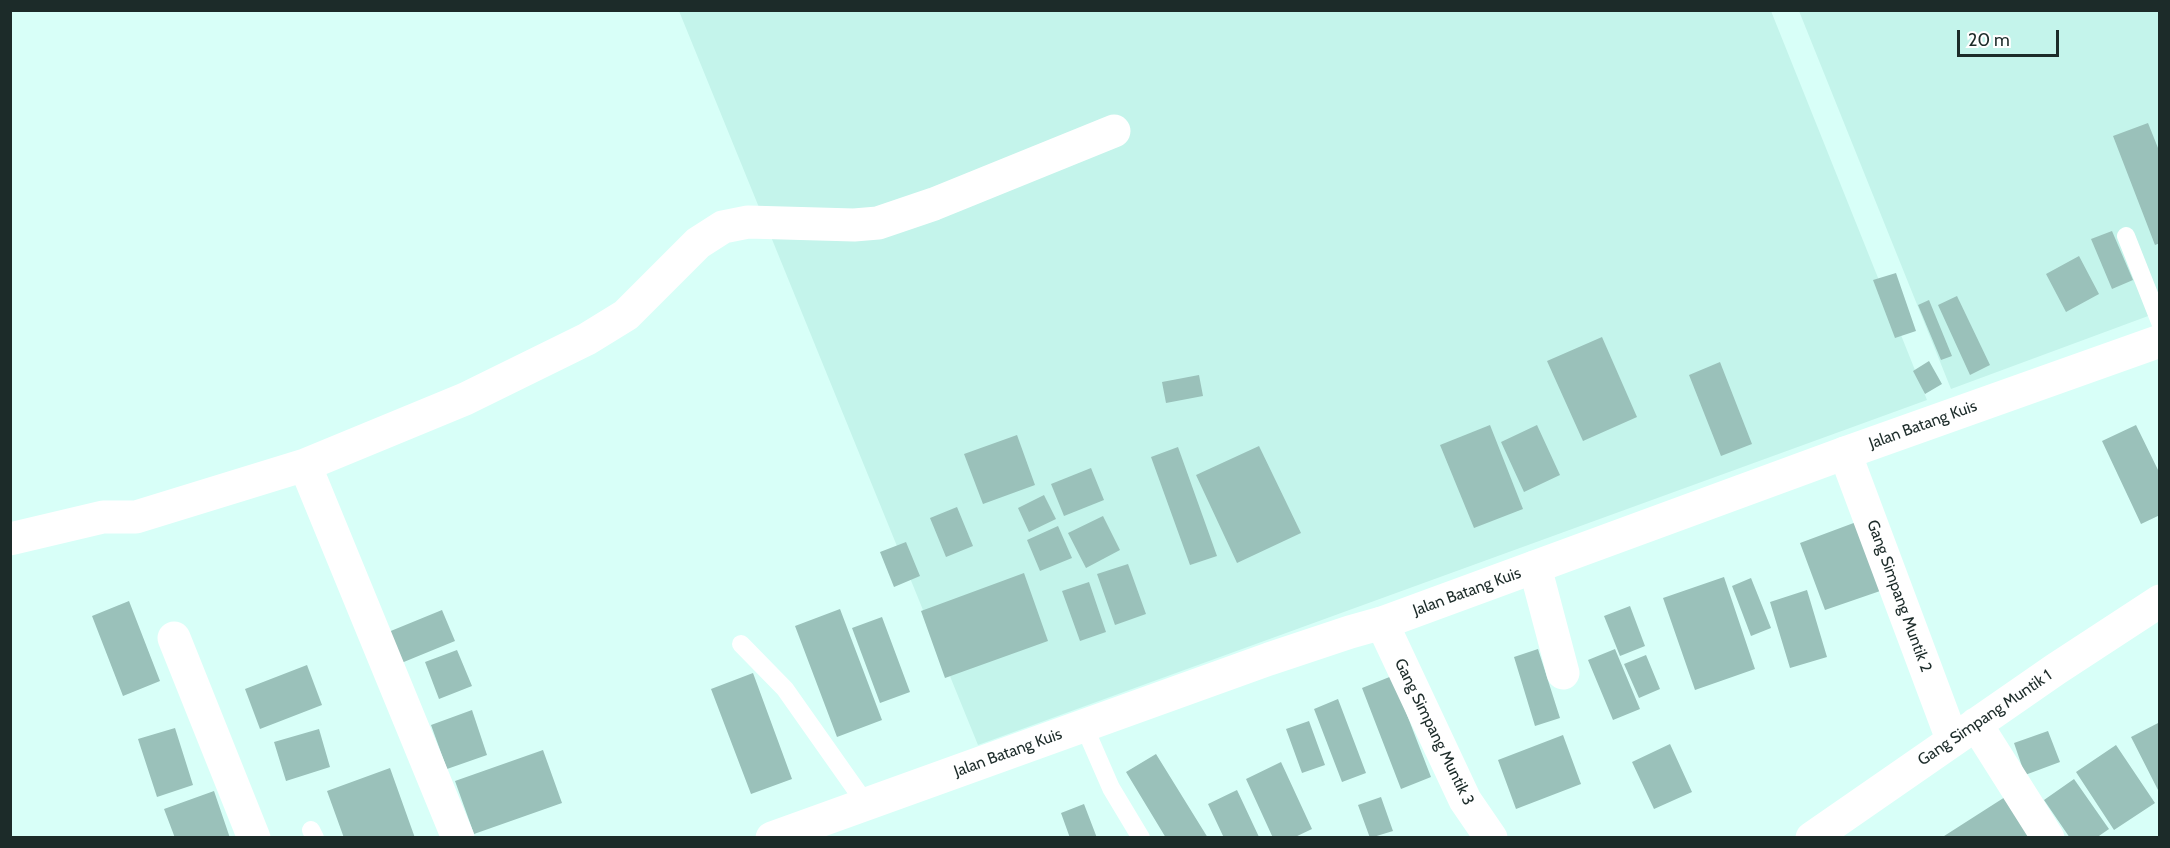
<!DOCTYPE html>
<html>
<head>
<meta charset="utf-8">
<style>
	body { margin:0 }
	#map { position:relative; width:2170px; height:848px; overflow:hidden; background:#d8fff8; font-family:Cabin,sans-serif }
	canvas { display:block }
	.frame { position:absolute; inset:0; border:12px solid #1c2b29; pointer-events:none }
	.scale { position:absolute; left:1957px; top:30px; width:102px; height:27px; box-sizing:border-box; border:3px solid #1c2b29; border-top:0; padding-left:8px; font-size:18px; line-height:21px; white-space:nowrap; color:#1c2b29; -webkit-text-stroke:4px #fff; paint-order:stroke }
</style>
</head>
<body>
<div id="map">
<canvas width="2170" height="848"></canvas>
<div class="frame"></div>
<div class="scale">20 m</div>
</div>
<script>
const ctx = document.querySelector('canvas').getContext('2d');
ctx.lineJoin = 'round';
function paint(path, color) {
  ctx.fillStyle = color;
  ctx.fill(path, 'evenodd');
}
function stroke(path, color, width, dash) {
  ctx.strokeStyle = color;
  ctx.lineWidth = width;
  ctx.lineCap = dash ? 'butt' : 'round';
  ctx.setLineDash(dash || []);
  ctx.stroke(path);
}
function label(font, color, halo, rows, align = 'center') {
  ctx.font = font + ' Cabin,sans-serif';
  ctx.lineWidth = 5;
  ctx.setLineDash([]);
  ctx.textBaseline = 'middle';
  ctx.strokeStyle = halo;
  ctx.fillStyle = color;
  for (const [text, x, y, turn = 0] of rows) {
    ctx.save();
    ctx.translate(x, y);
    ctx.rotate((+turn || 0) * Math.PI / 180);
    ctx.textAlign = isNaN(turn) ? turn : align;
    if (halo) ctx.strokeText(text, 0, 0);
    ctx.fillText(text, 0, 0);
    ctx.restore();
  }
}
paint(new Path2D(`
	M 679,11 L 1771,11 L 1927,400 L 978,745 Z
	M 1799,11 L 2159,11 L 2159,312 L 1951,389 Z`), '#c4f4eb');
paint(new Path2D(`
	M 2148,123 L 2160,153 L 2160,243 L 2155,245 L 2113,136 Z
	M 2112,231 L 2133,280 L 2112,289 L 2091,239 Z
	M 2079,256 L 2099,294 L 2066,312 L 2046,274 Z
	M 1896,273 L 1916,331 L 1895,338 L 1873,280 Z
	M 1957,296 L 1990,365 L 1970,375 L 1938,305 Z
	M 1929,300 L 1952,356 L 1941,360 L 1918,305 Z
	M 1602,337 L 1637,417 L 1583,441 L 1547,361 Z
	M 1929,361 L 1942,384 L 1925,394 L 1913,371 Z
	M 1720,362 L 1752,444 L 1721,456 L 1689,375 Z
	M 1199,375 L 1203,396 L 1166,403 L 1162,382 Z
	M 1490,425 L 1523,509 L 1474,528 L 1440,445 Z
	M 1537,425 L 1560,475 L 1524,492 L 1501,442 Z
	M 2136,425 L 2160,474 L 2160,515 L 2141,524 L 2102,441 Z
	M 1017,435 L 1035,485 L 983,504 L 964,454 Z
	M 1259,446 L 1301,533 L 1237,563 L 1196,475 Z
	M 1178,447 L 1217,556 L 1190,565 L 1151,457 Z
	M 1091,468 L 1104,500 L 1064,516 L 1051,484 Z
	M 1044,495 L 1056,519 L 1029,532 L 1018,508 Z
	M 957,507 L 973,546 L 946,557 L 930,518 Z
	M 1103,516 L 1120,550 L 1086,568 L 1068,533 Z
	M 1859,521 L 1883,590 L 1825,610 L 1800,543 Z
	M 1058,526 L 1072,558 L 1040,571 L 1027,540 Z
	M 906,542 L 920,576 L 894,587 L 880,552 Z
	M 1128,564 L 1146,614 L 1115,625 L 1097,574 Z
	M 1024,573 L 1048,641 L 945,678 L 921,611 Z
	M 1724,577 L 1755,669 L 1695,690 L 1663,598 Z
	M 1751,578 L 1771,628 L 1751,636 L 1732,586 Z
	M 1089,582 L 1106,632 L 1080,641 L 1062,591 Z
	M 1807,590 L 1827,657 L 1790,668 L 1770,602 Z
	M 129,601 L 160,681 L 123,696 L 92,616 Z
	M 1630,606 L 1645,646 L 1620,656 L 1604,616 Z
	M 840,609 L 882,720 L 837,737 L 795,626 Z
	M 442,610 L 455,641 L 394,666 L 381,635 Z
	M 882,617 L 910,692 L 880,703 L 852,628 Z
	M 1538,649 L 1560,718 L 1535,726 L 1514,657 Z
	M 1615,649 L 1640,709 L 1613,720 L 1588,660 Z
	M 457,650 L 472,686 L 439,699 L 425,662 Z
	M 1646,655 L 1660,689 L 1639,698 L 1624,664 Z
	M 307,665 L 322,705 L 260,729 L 245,689 Z
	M 753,673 L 792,779 L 751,794 L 711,689 Z
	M 1392,676 L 1431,777 L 1401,789 L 1362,688 Z
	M 1338,699 L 1366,773 L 1342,782 L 1314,709 Z
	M 472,710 L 487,755 L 447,769 L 431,725 Z
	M 1309,721 L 1325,765 L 1302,773 L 1286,729 Z
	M 2160,722 L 2160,789 L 2158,790 L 2131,737 Z
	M 175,728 L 193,785 L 157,797 L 138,739 Z
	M 319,729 L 330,767 L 286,781 L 274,742 Z
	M 2048,731 L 2060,762 L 2025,775 L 2014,743 Z
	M 1563,735 L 1581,784 L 1516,809 L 1498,760 Z
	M 1670,744 L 1692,792 L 1654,809 L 1632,762 Z
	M 2116,745 L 2155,803 L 2114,830 L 2076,772 Z
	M 543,750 L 562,803 L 474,834 L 455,781 Z
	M 1156,754 L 1208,838 L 1166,838 L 1126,772 Z
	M 1281,762 L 1312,829 L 1293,838 L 1273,838 L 1246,779 Z
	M 390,768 L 415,838 L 344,838 L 327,791 Z
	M 2074,779 L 2109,829 L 2096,838 L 2070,838 L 2044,800 Z
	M 1237,790 L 1259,837 L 1257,838 L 1224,838 L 1208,804 Z
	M 2016,790 L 2045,838 L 1941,838 Z
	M 214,791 L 230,838 L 175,838 L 164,809 Z
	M 1381,797 L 1393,831 L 1370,838 L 1358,805 Z
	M 1084,804 L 1097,838 L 1070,838 L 1061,813 Z`), '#9ac1ba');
stroke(new Path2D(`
	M 2126,236 L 2160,322
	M 741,644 L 785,689 L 866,804
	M 1084,726 L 1111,788 L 1141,838
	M 311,830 L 315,838`), '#fff', 18);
stroke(new Path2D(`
	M 1845,453 L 1952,739
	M 305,465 L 458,838
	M 10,539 L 103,517 L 136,517 L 305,465 L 465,399 L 587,339 L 626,315 L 698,243 L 723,227 L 748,222 L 854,225 L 878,223 L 934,204 L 1114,131
	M 1535,567 L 1563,673
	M 1382,623 L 1465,800 L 1491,838
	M 174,638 L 254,838
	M 1976,724 L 2048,838
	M 1812,838 L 2056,669 L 2160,601`), '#fff', 33);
stroke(new Path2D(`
	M 772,838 L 1269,659 L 1350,632 L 1382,623 L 1845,453 L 2160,341`), '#fff', 33);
label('16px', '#1c2b29', '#fff', [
	["Jalan Batang Kuis",1923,425,-20],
	["Jalan Batang Kuis",1467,592,-20],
	["Gang Simpang Muntik 2",1899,596,70],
	["Gang Simpang Muntik 1",1985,718,-34],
	["Gang Simpang Muntik 3",1434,732,64],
	["Jalan Batang Kuis",1008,753,-20]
]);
</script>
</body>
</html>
